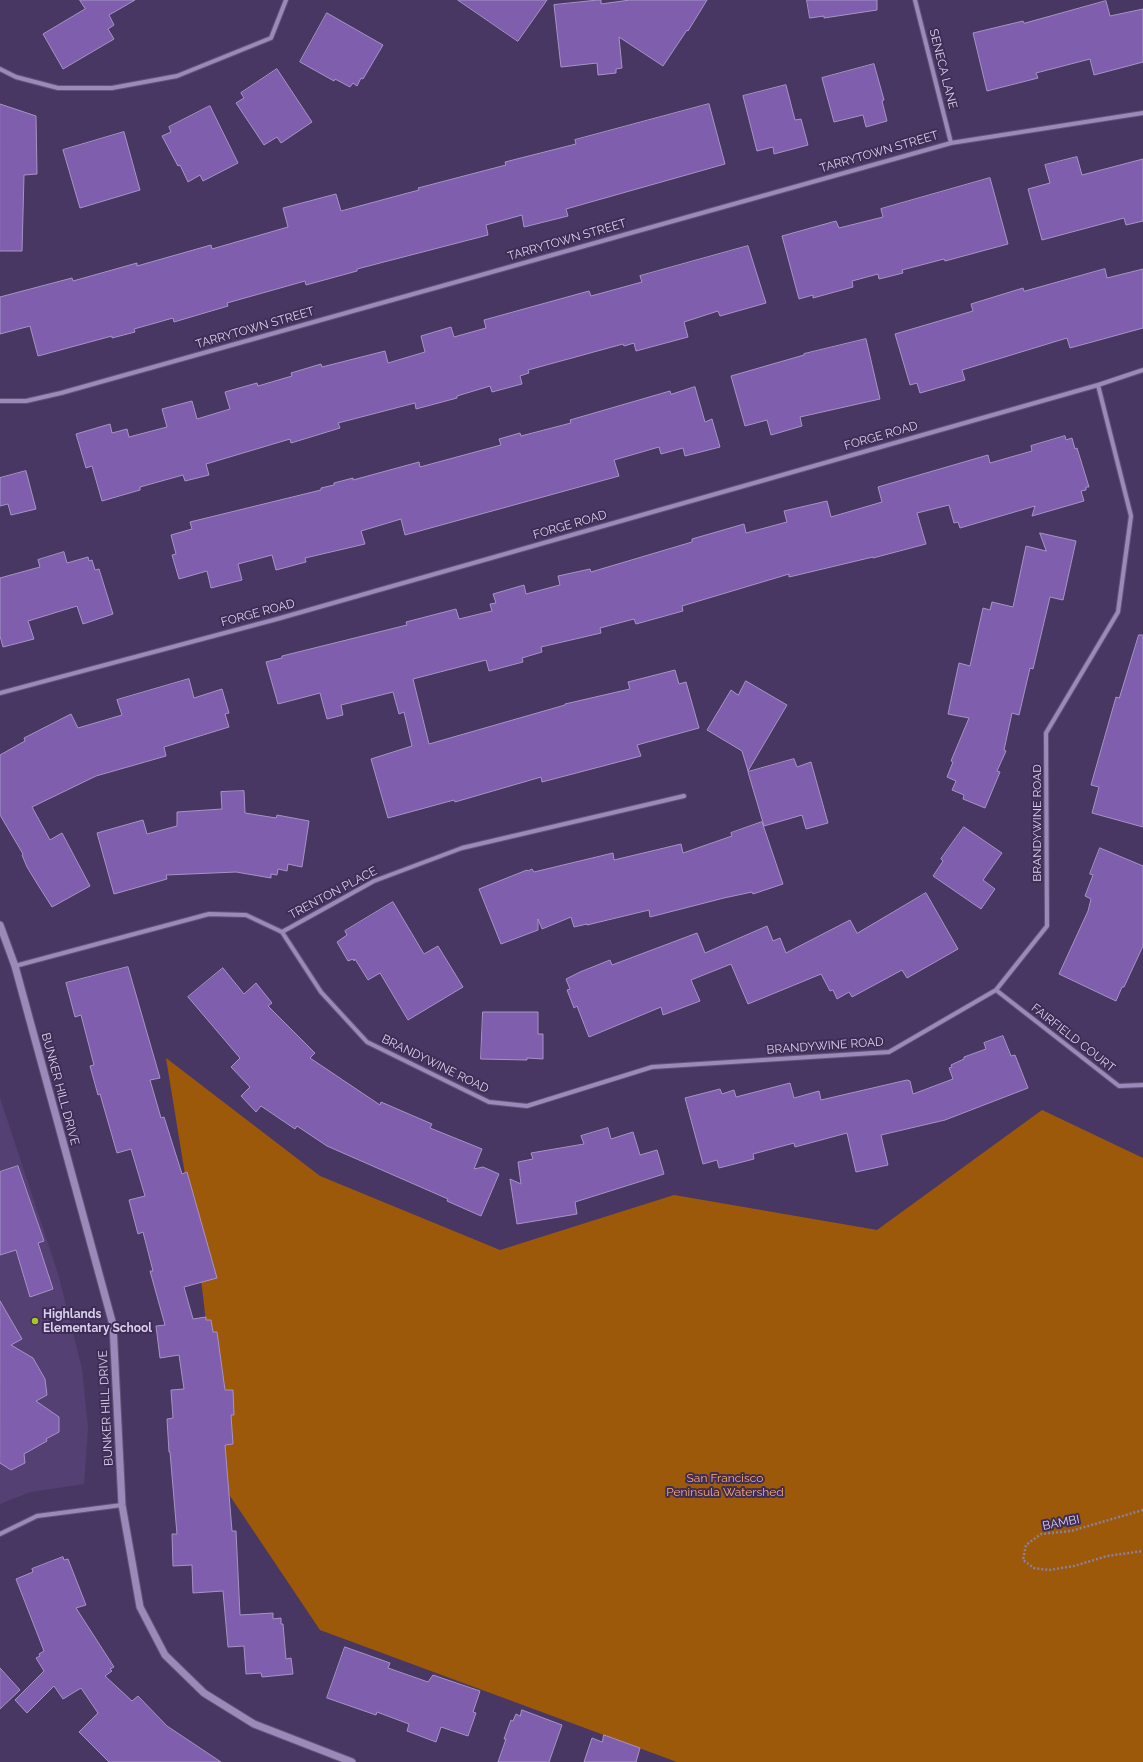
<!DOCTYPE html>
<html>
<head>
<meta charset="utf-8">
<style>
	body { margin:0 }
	canvas { display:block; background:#493763 }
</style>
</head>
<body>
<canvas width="1143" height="1762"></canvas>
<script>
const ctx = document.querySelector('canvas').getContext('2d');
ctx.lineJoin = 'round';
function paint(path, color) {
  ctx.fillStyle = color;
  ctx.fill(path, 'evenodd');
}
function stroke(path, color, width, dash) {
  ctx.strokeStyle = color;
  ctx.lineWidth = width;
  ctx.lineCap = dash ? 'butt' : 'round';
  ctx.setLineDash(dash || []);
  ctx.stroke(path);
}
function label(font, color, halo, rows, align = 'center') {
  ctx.font = font + ' Raleway,sans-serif';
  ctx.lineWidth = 4;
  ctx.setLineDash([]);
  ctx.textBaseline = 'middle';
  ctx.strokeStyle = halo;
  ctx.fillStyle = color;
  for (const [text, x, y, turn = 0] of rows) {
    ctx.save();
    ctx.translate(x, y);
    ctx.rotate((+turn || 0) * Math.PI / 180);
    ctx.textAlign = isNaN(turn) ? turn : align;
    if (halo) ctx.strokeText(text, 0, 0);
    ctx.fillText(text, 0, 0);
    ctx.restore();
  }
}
paint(new Path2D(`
	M 0,1098 L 58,1274 L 82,1369 L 88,1428 L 84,1484 L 30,1492 L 0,1504 Z`), '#554073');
paint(new Path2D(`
	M 166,1058 L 320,1176 L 500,1250 L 674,1195 L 877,1230 L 1042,1110 L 1143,1158 L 1143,1762 L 677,1762 L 320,1630 L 226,1490 L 198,1254 Z`), '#9c5909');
const building = new Path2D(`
	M 80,0 L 135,0 L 109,15 L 114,25 L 108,29 L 114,39 L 63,69 L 43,34 L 85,9 Z
	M 458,0 L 547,0 L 518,41 Z
	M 598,0 L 601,0 L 601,4 L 630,0 L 707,0 L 688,31 L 687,30 L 663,66 L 619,37 L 622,68 L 616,69 L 616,73 L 598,75 L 597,63 L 561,67 L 554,5 Z
	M 807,0 L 877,0 L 877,10 L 824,18 L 824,16 L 810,18 Z
	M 1106,1 L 1110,16 L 1143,9 L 1143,62 L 1094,75 L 1090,59 L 1036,73 L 1038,78 L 987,91 L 973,33 L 1023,21 L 1024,23 Z
	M 327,13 L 383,45 L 363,79 L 361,78 L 357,86 L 353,83 L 350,87 L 335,79 L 334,81 L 300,62 Z
	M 874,64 L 884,100 L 882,101 L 887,121 L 866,127 L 863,115 L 834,122 L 822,78 Z
	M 277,69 L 312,122 L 281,143 L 277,137 L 264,145 L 236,103 L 244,98 L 241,93 Z
	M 786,85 L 795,120 L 801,119 L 808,145 L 774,154 L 773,147 L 757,151 L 743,96 Z
	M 0,104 L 36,116 L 37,174 L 24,175 L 22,251 L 0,251 Z
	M 709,104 L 725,164 L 566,209 L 568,216 L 524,227 L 522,215 L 486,225 L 488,235 L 357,269 L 357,271 L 306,285 L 305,281 L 227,303 L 228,306 L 174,322 L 173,318 L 134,329 L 135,332 L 112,338 L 112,336 L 38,356 L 30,326 L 0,334 L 0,297 L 72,278 L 73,281 L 137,263 L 137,266 L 211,245 L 212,249 L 288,227 L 283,208 L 336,194 L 341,211 L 419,190 L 418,188 L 506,165 L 505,162 L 576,144 L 575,140 Z
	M 210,106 L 238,163 L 203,181 L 200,175 L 188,182 L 180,165 L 178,166 L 162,136 L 171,132 L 169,127 Z
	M 124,132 L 140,190 L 80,208 L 63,150 Z
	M 1077,157 L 1082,175 L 1143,159 L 1143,221 L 1126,225 L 1124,218 L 1042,240 L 1028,189 L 1050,183 L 1045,165 Z
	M 990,178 L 1008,244 L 945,261 L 944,259 L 902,270 L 903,273 L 879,279 L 878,274 L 852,281 L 853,287 L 813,298 L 813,295 L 799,299 L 782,236 L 836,221 L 839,228 L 883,217 L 881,209 Z
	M 748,246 L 766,303 L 720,316 L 718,311 L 684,322 L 688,337 L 636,351 L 634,343 L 624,346 L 623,344 L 528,370 L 529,373 L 520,376 L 522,384 L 492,392 L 490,386 L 457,396 L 457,398 L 416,409 L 415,403 L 338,423 L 340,428 L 291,443 L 290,439 L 206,464 L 209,475 L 185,481 L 183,475 L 140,487 L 140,490 L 102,501 L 92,466 L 86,468 L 76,434 L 110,424 L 112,433 L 127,429 L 129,437 L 167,427 L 162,409 L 192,401 L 197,419 L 230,409 L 225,392 L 257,383 L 258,386 L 292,376 L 291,373 L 321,364 L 322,367 L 385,351 L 388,363 L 425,352 L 421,336 L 451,327 L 454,337 L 486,328 L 484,320 L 589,291 L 591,296 L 642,282 L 640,276 Z
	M 1105,269 L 1107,278 L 1143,269 L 1143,328 L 1070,348 L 1067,338 L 962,370 L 965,380 L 920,393 L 917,383 L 910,385 L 895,334 L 973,311 L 971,304 L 1023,288 L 1024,291 Z
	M 866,339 L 880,399 L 800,417 L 802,426 L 771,435 L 767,420 L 745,426 L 731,376 L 804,355 L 804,354 Z
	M 695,387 L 705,422 L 712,419 L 720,447 L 685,456 L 683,448 L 661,454 L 659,447 L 614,460 L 619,476 L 405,535 L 401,519 L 361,531 L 365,544 L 305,558 L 306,562 L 276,570 L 272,555 L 238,564 L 242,580 L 211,588 L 207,571 L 179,579 L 172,555 L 176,554 L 171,535 L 192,529 L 190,522 L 321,490 L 321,488 L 334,485 L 334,483 L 353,478 L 353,480 L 419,462 L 420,467 L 501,445 L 499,439 L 520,433 L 521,436 L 571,423 L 570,420 L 670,391 L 671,394 Z
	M 1065,436 L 1066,440 L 1072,438 L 1075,449 L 1077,448 L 1089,487 L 1086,487 L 1086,490 L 1081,491 L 1084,501 L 1032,516 L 1035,506 L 960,528 L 958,522 L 954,523 L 949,505 L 917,513 L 926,544 L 873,558 L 873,557 L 789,577 L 789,574 L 682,606 L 683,611 L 636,624 L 634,619 L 600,628 L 601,633 L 541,647 L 542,652 L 522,658 L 523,662 L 489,671 L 486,660 L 413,679 L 429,744 L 565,705 L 565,704 L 630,689 L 628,682 L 675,670 L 679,684 L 686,682 L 699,728 L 637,745 L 641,756 L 542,782 L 541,777 L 455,802 L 454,800 L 388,818 L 371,759 L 412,746 L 404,712 L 399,714 L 393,692 L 341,705 L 343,715 L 327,719 L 320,693 L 278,704 L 266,662 L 282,658 L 282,656 L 407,625 L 406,622 L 456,609 L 459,619 L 492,611 L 490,604 L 496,603 L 493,594 L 524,585 L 526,594 L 560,585 L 558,576 L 590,569 L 591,572 L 692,542 L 692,539 L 744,524 L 746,533 L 787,522 L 784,511 L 827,501 L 831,517 L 882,502 L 878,487 L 988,455 L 990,463 L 1032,451 L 1031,446 Z
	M 26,471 L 36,509 L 11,515 L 8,504 L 0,506 L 0,478 Z
	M 1040,533 L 1076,541 L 1063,600 L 1050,597 L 1033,669 L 1030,668 L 1019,715 L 1012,713 L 1004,750 L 1006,751 L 997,771 L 1000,772 L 985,808 L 963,799 L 964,795 L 952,790 L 956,781 L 947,777 L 953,762 L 951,761 L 969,718 L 948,714 L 959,663 L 970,666 L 983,608 L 990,610 L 992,602 L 1013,607 L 1026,546 L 1046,551 Z
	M 64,552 L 67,563 L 88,557 L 89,561 L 92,560 L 95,570 L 99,569 L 113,614 L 83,624 L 77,606 L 28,621 L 34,639 L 3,647 L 0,636 L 0,578 L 40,567 L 38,560 Z
	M 1139,635 L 1143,635 L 1143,827 L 1092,813 L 1099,787 L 1091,785 L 1116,697 L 1119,698 Z
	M 189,679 L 194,698 L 222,689 L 229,713 L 225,714 L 229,727 L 164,747 L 166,756 L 96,776 L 32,807 L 50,840 L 62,833 L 90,886 L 52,907 L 38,885 L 27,867 L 22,855 L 23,854 L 0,815 L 0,755 L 25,741 L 24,738 L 71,714 L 78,728 L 122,715 L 117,700 Z
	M 746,681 L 787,705 L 748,771 L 742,751 L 707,730 L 731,690 L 738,695 Z
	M 794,759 L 797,767 L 811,762 L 828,823 L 806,829 L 802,815 L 764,826 L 748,772 Z
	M 244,791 L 245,813 L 276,818 L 277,815 L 309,821 L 302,867 L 288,864 L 287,871 L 278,869 L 277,875 L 271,874 L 271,878 L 236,872 L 166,875 L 167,879 L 114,894 L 97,833 L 143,820 L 147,834 L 177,826 L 177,812 L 222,809 L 221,792 Z
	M 762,822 L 783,884 L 753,894 L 752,892 L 724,898 L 650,917 L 649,910 L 587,925 L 587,924 L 574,927 L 571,917 L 542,929 L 538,919 L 538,930 L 501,944 L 479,889 L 527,870 L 528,871 L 532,869 L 534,872 L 613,853 L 614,860 L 681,844 L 683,853 L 732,836 L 731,833 Z
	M 964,827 L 1002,853 L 983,880 L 995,889 L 981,909 L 933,876 L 943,861 L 941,859 Z
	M 1100,848 L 1143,866 L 1143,946 L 1124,987 L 1122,987 L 1116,1001 L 1059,974 L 1088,911 L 1091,899 L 1085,896 L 1093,875 L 1090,874 Z
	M 926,893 L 958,949 L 907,978 L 902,970 L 852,997 L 849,992 L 837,999 L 833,990 L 830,991 L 821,974 L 748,1004 L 731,964 L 691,980 L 700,1001 L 663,1015 L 661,1007 L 589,1037 L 577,1006 L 574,1008 L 567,990 L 570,989 L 566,979 L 580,972 L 610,960 L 612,965 L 697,933 L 705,953 L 767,926 L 773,941 L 780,938 L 786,953 L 850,920 L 857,933 Z
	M 393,902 L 424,954 L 438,946 L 463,987 L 408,1020 L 380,973 L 368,980 L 355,959 L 354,961 L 353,959 L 348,961 L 337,942 L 347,935 L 345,931 Z
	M 128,967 L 160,1078 L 150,1080 L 161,1118 L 164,1117 L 182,1174 L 187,1172 L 217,1278 L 184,1287 L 193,1319 L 206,1317 L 206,1320 L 211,1320 L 213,1332 L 217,1332 L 225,1390 L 233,1390 L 234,1415 L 231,1415 L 233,1444 L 225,1445 L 232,1531 L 236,1531 L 240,1615 L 273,1613 L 273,1619 L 281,1618 L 281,1624 L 283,1624 L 286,1659 L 291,1658 L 293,1674 L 262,1677 L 261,1673 L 246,1674 L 244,1646 L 228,1647 L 223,1591 L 193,1593 L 192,1565 L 173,1566 L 172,1534 L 177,1534 L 170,1452 L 169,1452 L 167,1419 L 173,1418 L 171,1390 L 184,1389 L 179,1355 L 160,1358 L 156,1326 L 165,1325 L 150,1271 L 153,1271 L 143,1232 L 138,1234 L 129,1200 L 145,1196 L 131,1149 L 117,1153 L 100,1094 L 98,1095 L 90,1066 L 94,1065 L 81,1015 L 75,1017 L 66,983 Z
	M 223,968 L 244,994 L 256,983 L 272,1003 L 268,1006 L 315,1053 L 310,1058 L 380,1105 L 381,1102 L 432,1124 L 430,1128 L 482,1149 L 474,1169 L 483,1167 L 499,1174 L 481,1216 L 447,1201 L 448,1199 L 327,1146 L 297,1126 L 295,1129 L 261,1106 L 256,1112 L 241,1096 L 250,1087 L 231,1067 L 240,1058 L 188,997 Z
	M 483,1012 L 538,1012 L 538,1034 L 543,1034 L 543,1059 L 527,1058 L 527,1060 L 481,1059 Z
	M 1003,1036 L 1011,1056 L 1015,1055 L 1028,1088 L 945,1120 L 881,1135 L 888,1165 L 856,1172 L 847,1133 L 795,1147 L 794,1143 L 753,1154 L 754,1159 L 719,1168 L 717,1160 L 703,1164 L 685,1098 L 720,1089 L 722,1094 L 734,1090 L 736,1097 L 790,1083 L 794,1098 L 819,1091 L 821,1100 L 907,1080 L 910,1081 L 913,1094 L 953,1079 L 949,1068 L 952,1067 L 951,1065 L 964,1059 L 964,1057 L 986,1049 L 984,1043 Z
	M 608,1128 L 611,1139 L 633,1132 L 640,1155 L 657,1150 L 664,1174 L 575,1202 L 577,1214 L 517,1224 L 510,1179 L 521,1184 L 518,1162 L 533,1159 L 531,1153 L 584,1144 L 581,1136 Z
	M 18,1166 L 44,1241 L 38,1243 L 53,1289 L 30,1297 L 16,1250 L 0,1255 L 0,1172 Z
	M 0,1301 L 22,1339 L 11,1345 L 33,1358 L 45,1379 L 47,1395 L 36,1401 L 59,1417 L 59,1432 L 46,1439 L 47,1441 L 24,1454 L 25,1463 L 11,1470 L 0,1463 Z
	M 63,1557 L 64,1560 L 68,1559 L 86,1605 L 76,1608 L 114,1667 L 110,1669 L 112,1671 L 105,1676 L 132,1701 L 138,1696 L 167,1726 L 221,1762 L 109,1762 L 79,1732 L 98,1713 L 81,1688 L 63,1699 L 54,1686 L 27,1713 L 15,1700 L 44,1671 L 36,1658 L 40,1656 L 39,1654 L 44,1651 L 16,1579 L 33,1572 L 32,1569 Z
	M 345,1647 L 390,1663 L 388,1668 L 428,1682 L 433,1675 L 480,1691 L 473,1712 L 476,1713 L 468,1736 L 441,1727 L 436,1742 L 407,1731 L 409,1724 L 377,1712 L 376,1715 L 327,1698 Z
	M 0,1668 L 20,1690 L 0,1709 Z
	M 522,1710 L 562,1725 L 549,1762 L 498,1762 L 506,1739 L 504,1739 L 511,1720 L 513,1721 L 516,1714 L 520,1716 Z
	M 604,1735 L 640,1748 L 636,1762 L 584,1762 L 592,1738 L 602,1742 Z`);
paint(building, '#7f5ead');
stroke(building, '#a693c5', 1);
const minor = new Path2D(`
	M 915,0 L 951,143
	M 0,69 L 16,77 L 58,88 L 112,88 L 177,76 L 271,38 L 286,0
	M 0,401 L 26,401 L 61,393 L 951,143 L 1143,113
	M 0,693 L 277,619 L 1098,385 L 1143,370
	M 282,932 L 321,992 L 367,1042 L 489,1102 L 527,1106 L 652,1067 L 889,1052 L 996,990 L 1047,926 L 1046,733 L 1118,612 L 1131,516 L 1098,385
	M 15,966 L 209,914 L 246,915 L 282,932 L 374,881 L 462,848 L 684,796
	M 996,990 L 1119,1086 L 1143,1085
	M 0,1534 L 37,1516 L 122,1505`);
const tertiary = new Path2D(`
	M 0,925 L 15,966 L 113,1325 L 122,1505 L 140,1607 L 165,1655 L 204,1693 L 254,1724 L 352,1762`);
stroke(minor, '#625378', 6);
stroke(tertiary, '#625378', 9);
stroke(new Path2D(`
	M 1143,1510 L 1071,1531 L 1041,1534 L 1026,1545 L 1023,1560 L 1034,1568 L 1049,1570 L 1074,1566 L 1107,1556 L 1143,1551`), '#8c7fa2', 2.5, [2, 2]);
stroke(minor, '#9b89ba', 4);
stroke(tertiary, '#9b89ba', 7);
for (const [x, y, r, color] of [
	[35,1321,4,"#a6c822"]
]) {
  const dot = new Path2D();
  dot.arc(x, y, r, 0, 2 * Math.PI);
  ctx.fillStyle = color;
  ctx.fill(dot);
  stroke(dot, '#3f2d58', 1.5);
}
label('12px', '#d9d0ea', '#3f2d58', [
	["SENECA LANE",943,69,76],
	["TARRYTOWN STREET",879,152,-16],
	["TARRYTOWN STREET",567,240,-16],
	["TARRYTOWN STREET",255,328,-16],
	["FORGE ROAD",881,436,-16],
	["FORGE ROAD",570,525,-16],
	["FORGE ROAD",258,613,-15],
	["BRANDYWINE ROAD",1037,823,-90],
	["TRENTON PLACE",333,893,-28],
	["FAIRFIELD COURT",1073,1038,38],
	["BRANDYWINE ROAD",825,1046,-4],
	["BRANDYWINE ROAD",435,1064,26],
	["BUNKER HILL DRIVE",60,1089,75],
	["BUNKER HILL DRIVE",106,1408,-93],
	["BAMBI",1061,1523,-11]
]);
label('bold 12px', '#d9d0ea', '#3f2d58', [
	["Highlands",43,1314],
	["Elementary School",43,1328]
], 'left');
label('12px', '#f9ad69', '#3f2d58', [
	["San Francisco",725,1478],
	["Peninsula Watershed",725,1492]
]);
</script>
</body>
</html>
